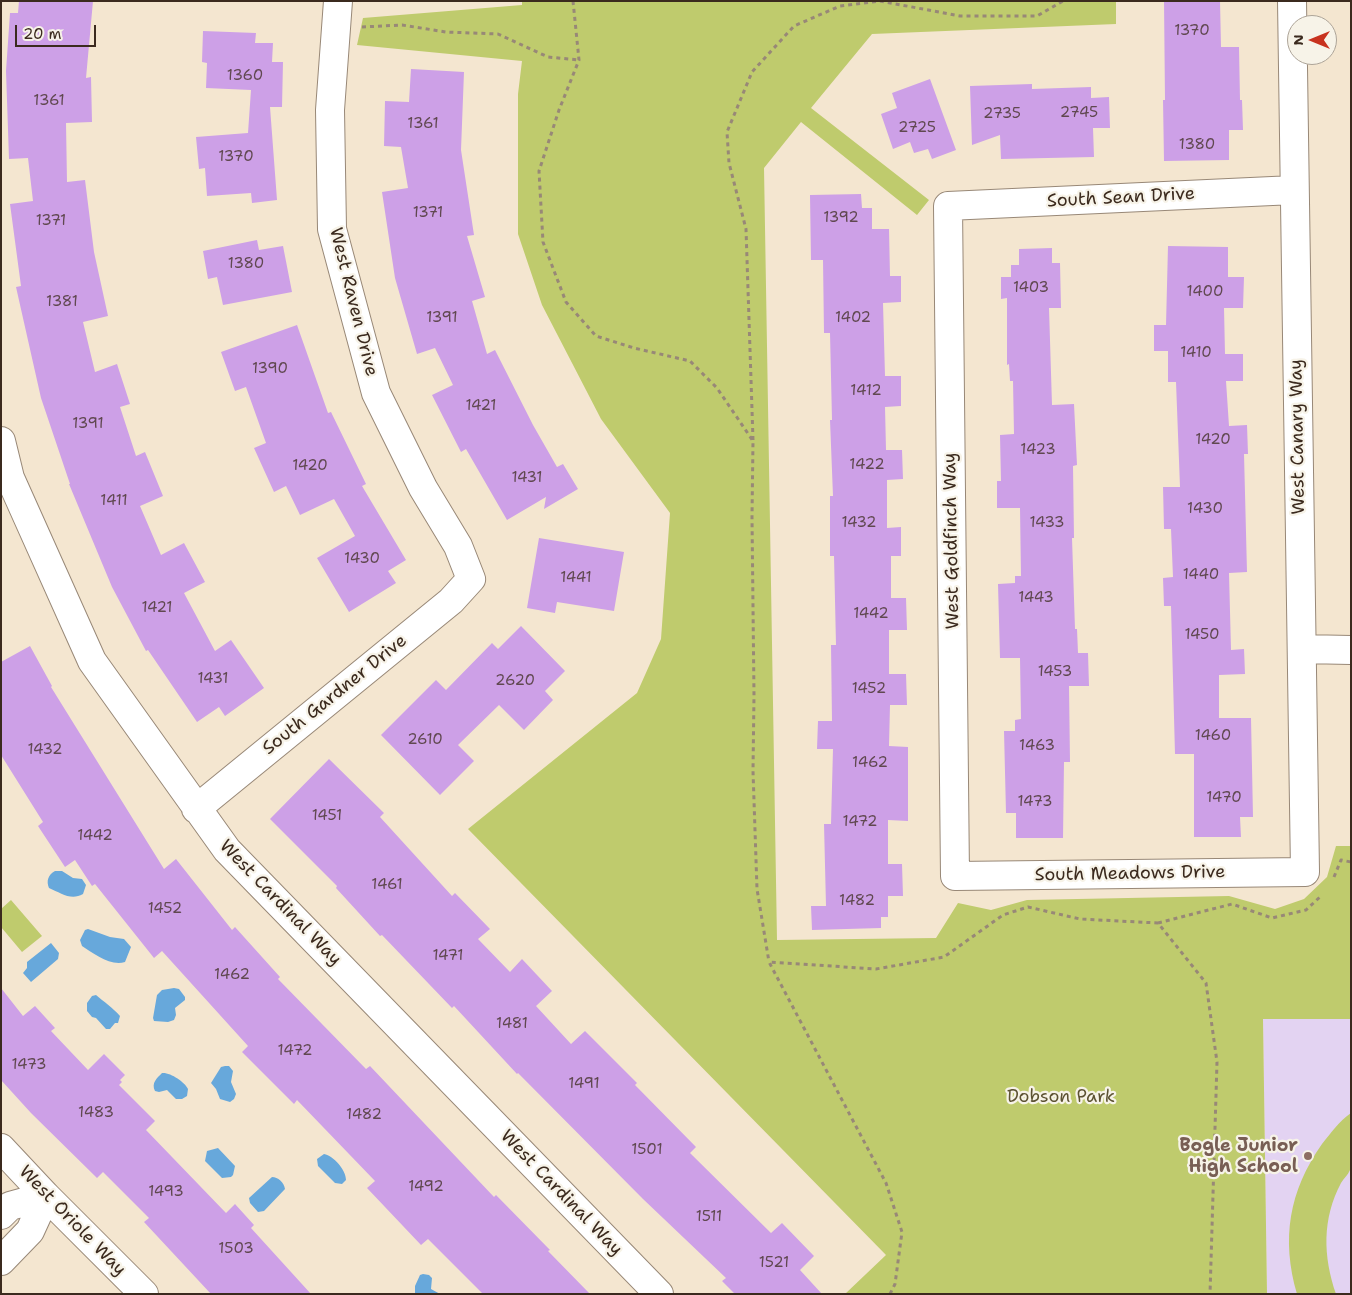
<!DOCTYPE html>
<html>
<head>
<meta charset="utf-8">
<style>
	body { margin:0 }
	#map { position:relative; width:1352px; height:1295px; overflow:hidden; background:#f4e6d0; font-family:"Shantell Sans",sans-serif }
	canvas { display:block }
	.frame { position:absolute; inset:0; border:2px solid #3b2a1e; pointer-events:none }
	.north { position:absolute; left:1287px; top:15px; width:50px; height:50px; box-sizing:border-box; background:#f7f3e8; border:1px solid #aca397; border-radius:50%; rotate:270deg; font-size:14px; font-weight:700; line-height:20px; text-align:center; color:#3b2a1e }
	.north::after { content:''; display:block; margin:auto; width:18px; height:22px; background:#c8321e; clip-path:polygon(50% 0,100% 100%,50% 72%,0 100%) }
	.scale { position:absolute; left:15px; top:25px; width:81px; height:22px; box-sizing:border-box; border:2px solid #3b2a1e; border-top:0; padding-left:6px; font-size:15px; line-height:18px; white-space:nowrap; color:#3b2a1e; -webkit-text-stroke:4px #f7f3e8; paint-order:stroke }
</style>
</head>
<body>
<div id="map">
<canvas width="1352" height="1295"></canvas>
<div class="frame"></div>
<div class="north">N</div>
<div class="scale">20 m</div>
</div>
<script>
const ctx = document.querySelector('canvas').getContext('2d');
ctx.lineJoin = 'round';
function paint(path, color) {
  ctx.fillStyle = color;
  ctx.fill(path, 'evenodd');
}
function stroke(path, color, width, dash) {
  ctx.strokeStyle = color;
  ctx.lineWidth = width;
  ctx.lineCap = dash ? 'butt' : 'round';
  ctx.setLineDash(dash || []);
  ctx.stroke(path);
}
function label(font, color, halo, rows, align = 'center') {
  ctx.font = font + ' "Shantell Sans",sans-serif';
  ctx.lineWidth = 4.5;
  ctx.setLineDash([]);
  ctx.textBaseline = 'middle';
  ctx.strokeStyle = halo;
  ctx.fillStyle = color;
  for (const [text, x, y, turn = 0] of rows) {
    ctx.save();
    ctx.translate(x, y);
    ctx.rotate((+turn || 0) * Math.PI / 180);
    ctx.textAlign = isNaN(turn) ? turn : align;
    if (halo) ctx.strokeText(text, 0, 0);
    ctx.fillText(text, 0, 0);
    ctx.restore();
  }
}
paint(new Path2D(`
	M 1263,1019 L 1351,1019 L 1351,1294 L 1267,1294 Z`), '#e3d3f2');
paint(new Path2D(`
	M 522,1 L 1116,1 L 1116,24 L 872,34 L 811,108 L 929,200 L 917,215 L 801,122 L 764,168 L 777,940 L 936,938 L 958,903 L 991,910 L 1027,900 L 1229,896 L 1275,909 L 1304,899 L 1327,877 L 1336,846 L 1351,846 L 1351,1019 L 1263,1019 L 1267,1294 L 845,1294 L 886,1255 L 468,829 L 637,693 L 661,639 L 670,513 L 601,419 L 542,305 L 518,234 L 518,94 L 522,61 L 357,45 L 363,18 L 522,5 Z
	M 11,900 L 42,936 L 22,952 L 1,927 L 1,909 Z
	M 1351,1113 C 1351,1124 1352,1162 1350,1170 C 1348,1175 1344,1178 1341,1183 C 1322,1219 1323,1256 1336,1294 L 1297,1294 C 1281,1239 1289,1191 1322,1144 C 1331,1133 1339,1121 1351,1113 Z`), '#bfcb6d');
paint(new Path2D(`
	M 55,871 L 62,871 L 73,878 L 82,879 L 86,885 L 83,894 C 71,901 61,893 49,888 C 46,881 48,875 55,871 Z
	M 88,929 L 110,937 L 124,939 L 131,947 L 125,962 C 111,967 93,953 82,946 L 80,940 L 85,930 Z
	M 51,943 L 59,953 L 58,959 L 31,982 L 23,973 L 27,968 L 27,962 Z
	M 174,988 L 179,989 L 185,997 L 185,1000 L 175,1008 L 176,1015 L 174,1020 L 168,1022 L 154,1021 L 153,1018 L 157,995 L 162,990 Z
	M 96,995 C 104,1002 112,1007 120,1016 L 118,1023 L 115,1023 L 110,1029 L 106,1029 L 96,1018 L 92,1017 L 87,1011 L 87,1003 L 92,996 Z
	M 225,1066 L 229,1066 L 233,1071 L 231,1082 L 236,1094 L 234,1099 L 230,1102 L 220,1099 L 216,1089 L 211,1083 L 221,1067 Z
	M 162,1073 C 170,1072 185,1082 188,1089 L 187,1096 L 182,1099 L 176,1099 L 167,1090 L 159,1092 L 155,1091 C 151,1083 157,1078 162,1073 Z
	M 218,1148 L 235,1166 L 233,1175 L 231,1177 L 222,1178 L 205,1161 L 207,1151 Z
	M 324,1154 C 334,1156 346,1170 346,1180 L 342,1184 L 335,1183 L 318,1166 L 317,1159 Z
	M 272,1177 C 278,1177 284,1182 285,1189 L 264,1211 L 258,1212 L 250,1203 L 249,1198 Z
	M 423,1274 L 429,1275 L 432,1278 L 431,1289 L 440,1294 L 415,1294 L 415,1286 L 420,1275 Z`), '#67a8db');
paint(new Path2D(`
	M 19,1 L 93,1 L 86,78 L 91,77 L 92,122 L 66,123 L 67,182 L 85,180 L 94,252 L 108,316 L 83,322 L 95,372 L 117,364 L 130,404 L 120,407 L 136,456 L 145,452 L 163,496 L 140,506 L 161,555 L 184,543 L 205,582 L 184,593 L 215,651 L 231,640 L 264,688 L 225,716 L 219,707 L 197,722 L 148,650 L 146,651 L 112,587 L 69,484 L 70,484 L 41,398 L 16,287 L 21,286 L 10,204 L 33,201 L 28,158 L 9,159 L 6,71 L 10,13 L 18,13 Z
	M 1164,1 L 1220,1 L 1221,47 L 1239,47 L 1240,100 L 1242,100 L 1243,130 L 1229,130 L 1229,160 L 1164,161 L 1163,100 L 1165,100 Z
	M 203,31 L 256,33 L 255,43 L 273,43 L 272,62 L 283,62 L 282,107 L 270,107 L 277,200 L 252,203 L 251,193 L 207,196 L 205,168 L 199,169 L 196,137 L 248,133 L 251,90 L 206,88 L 207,63 L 202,62 Z
	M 411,69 L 464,72 L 461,150 L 474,235 L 467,236 L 485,297 L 472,301 L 487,354 L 495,350 L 533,425 L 557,467 L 563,464 L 578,489 L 544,509 L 546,497 L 507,520 L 466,449 L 461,452 L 432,395 L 453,385 L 435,348 L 417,354 L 395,278 L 382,192 L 408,188 L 401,147 L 384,146 L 385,101 L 409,102 Z
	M 930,79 L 956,150 L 932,159 L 928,149 L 914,153 L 910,142 L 893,149 L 881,114 L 897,108 L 892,93 Z
	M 1032,84 L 1032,89 L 1091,87 L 1091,98 L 1109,97 L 1110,128 L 1093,128 L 1094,157 L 1001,159 L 1000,135 L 972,145 L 970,86 Z
	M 861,194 L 862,208 L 872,208 L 872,229 L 889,229 L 890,276 L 901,276 L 901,302 L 883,303 L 885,376 L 901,376 L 901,406 L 885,407 L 886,450 L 902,450 L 903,479 L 887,480 L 887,528 L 901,527 L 901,556 L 891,556 L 891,598 L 906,598 L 907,630 L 889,630 L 889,674 L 906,674 L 907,705 L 890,705 L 889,746 L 908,747 L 908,821 L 888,820 L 888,864 L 902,864 L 903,896 L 888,896 L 888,917 L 881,917 L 881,928 L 812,930 L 811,906 L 826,906 L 824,824 L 831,824 L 833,749 L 817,749 L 818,721 L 832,721 L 831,645 L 836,645 L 834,556 L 830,556 L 830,496 L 833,496 L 830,420 L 832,420 L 830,333 L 824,333 L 823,260 L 811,260 L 810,195 Z
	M 257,240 L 259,250 L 283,246 L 292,292 L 223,305 L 217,277 L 208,279 L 203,251 Z
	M 1168,246 L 1228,247 L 1228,277 L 1244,277 L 1243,308 L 1224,308 L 1225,354 L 1243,354 L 1243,381 L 1226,381 L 1229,426 L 1247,425 L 1248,454 L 1244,454 L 1247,572 L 1229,573 L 1231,650 L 1244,649 L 1245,674 L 1219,675 L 1219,718 L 1251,718 L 1253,817 L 1240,817 L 1241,837 L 1194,837 L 1194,754 L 1175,754 L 1171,606 L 1164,606 L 1163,578 L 1173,577 L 1171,529 L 1164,529 L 1163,487 L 1180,487 L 1176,382 L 1168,382 L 1168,351 L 1154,351 L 1154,325 L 1166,325 Z
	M 1052,248 L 1052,263 L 1060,263 L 1061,308 L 1049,308 L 1052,405 L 1074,404 L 1077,465 L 1073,466 L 1074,538 L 1072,538 L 1075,629 L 1077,629 L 1078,653 L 1088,653 L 1089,686 L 1069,686 L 1070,762 L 1064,762 L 1063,838 L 1016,838 L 1016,813 L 1006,813 L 1004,731 L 1015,731 L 1015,720 L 1021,719 L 1020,658 L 1000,658 L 998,584 L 1015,583 L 1015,576 L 1021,576 L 1020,508 L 997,508 L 997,481 L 1001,481 L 1000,435 L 1014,434 L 1013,381 L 1010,381 L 1009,364 L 1007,365 L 1007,298 L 1001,299 L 1001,277 L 1011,277 L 1011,265 L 1019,265 L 1019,249 Z
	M 297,325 L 328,413 L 331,412 L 366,484 L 362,486 L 406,560 L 388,571 L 396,583 L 349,612 L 317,558 L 355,536 L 334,499 L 300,515 L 286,486 L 274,492 L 254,448 L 266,443 L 246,387 L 235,391 L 221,352 Z
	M 539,538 L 624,552 L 614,611 L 557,602 L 555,613 L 527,608 Z
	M 521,626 L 565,671 L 545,691 L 553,700 L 524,730 L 499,705 L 458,745 L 474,761 L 440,795 L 381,735 L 436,680 L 446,690 L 492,643 L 498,649 Z
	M 30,646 L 52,686 L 51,687 L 164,869 L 176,859 L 232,930 L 235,927 L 280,977 L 278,979 L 366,1069 L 370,1066 L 494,1197 L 496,1195 L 550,1250 L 548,1251 L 590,1294 L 483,1294 L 428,1239 L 421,1245 L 367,1188 L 375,1181 L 297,1100 L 294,1104 L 242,1052 L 248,1046 L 162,951 L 154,958 L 95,884 L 92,886 L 75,860 L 65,867 L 38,826 L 43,822 L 1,755 L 1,662 Z
	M 329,759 L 384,813 L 380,817 L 452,896 L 455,893 L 490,929 L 478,939 L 510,972 L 522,959 L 552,991 L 536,1006 L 571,1044 L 585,1031 L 637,1083 L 635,1085 L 696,1147 L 690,1153 L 771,1233 L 782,1223 L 814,1256 L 800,1270 L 822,1294 L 735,1294 L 722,1281 L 726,1278 L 643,1199 L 518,1073 L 517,1074 L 454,1006 L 452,1008 L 382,935 L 380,936 L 336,888 L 337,886 L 270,819 Z
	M 1,988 L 23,1016 L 35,1006 L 55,1028 L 51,1031 L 88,1070 L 104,1054 L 125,1075 L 120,1080 L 122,1082 L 119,1085 L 155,1121 L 146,1130 L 226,1213 L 235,1204 L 254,1225 L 251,1228 L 311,1294 L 211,1294 L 144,1222 L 149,1218 L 103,1172 L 97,1178 L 31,1113 L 1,1080 Z`), '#cda0e7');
const minor = new Path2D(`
	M 1292,1 L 1305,872 L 955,876 L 948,206 L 1294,190
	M 1,441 L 10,478 L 92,661 L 227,850 L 659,1294
	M 1302,649 L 1351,650
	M 196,809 L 451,601 L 471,579 L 458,546 L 423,488 L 376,393 L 332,229 L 330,110 L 338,1
	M 1,1148 L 46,1196 L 144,1294
	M 1,1215 L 10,1206 L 46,1196
	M 1,1261 L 30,1231 L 46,1196`);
stroke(minor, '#988877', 30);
stroke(new Path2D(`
	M 573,1 L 579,60 L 559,110 L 539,171 L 543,242 L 566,302 L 596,336 L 634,348 L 690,361 L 717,388 L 753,441 L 752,517 L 754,695 L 753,771 L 757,889 L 769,962
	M 362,27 L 402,25 L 446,32 L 498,34 L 548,57 L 579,60
	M 753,440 L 746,229 L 729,163 L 727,132 L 752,72 L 794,26 L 840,6 L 880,1 L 960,16 L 1037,16 L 1063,1
	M 1334,877 L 1341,860 L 1351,862
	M 1158,923 L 1232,904 L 1272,918 L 1306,910 L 1321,896
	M 890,1294 L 895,1284 L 902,1232 L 886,1183 L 769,962 L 876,969 L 944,957 L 1003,915 L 1028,907 L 1080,919 L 1158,923 L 1206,983 L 1217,1062 L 1210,1294`), '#988877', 3, [4, 4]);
stroke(minor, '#fff', 28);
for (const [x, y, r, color] of [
	[1308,1156,5,"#8d6e63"]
]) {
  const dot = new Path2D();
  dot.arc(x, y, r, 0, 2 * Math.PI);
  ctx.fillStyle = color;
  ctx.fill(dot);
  stroke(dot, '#f7f3e8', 2);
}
label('15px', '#604850', null, [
	["1370",1192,31],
	["1360",245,76],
	["1361",49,101],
	["2745",1079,113],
	["2735",1002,114],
	["1361",423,124],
	["2725",917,128],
	["1380",1197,145],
	["1370",236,157],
	["1371",428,213],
	["1392",841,218],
	["1371",51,221],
	["1380",246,264],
	["1403",1031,288],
	["1400",1205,292],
	["1381",62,302],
	["1391",442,318],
	["1402",853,318],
	["1410",1196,353],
	["1390",270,369],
	["1412",866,391],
	["1421",481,406],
	["1391",88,424],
	["1420",1213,440],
	["1423",1038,450],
	["1422",867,465],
	["1420",310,466],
	["1431",527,478],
	["1411",114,501],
	["1430",1205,509],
	["1432",859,523],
	["1433",1047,523],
	["1430",362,559],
	["1440",1201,575],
	["1441",576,578],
	["1443",1036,598],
	["1421",157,608],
	["1442",871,614],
	["1450",1202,635],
	["1453",1055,672],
	["1431",213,679],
	["2620",515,681],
	["1452",869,689],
	["1460",1213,736],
	["2610",425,740],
	["1463",1037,746],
	["1432",45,750],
	["1462",870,763],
	["1470",1224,798],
	["1473",1035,802],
	["1451",327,816],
	["1472",860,822],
	["1442",95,836],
	["1461",387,885],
	["1482",857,901],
	["1452",165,909],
	["1471",448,956],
	["1462",232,975],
	["1481",512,1024],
	["1472",295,1051],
	["1473",29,1065],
	["1491",584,1084],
	["1483",96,1113],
	["1482",364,1115],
	["1501",647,1150],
	["1492",426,1187],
	["1493",166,1192],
	["1511",709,1217],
	["1503",236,1249],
	["1521",774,1263]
]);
label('18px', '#3b2a1e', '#f7f3e8', [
	["South Sean Drive",1121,198,-3],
	["West Raven Drive",353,302,76],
	["West Canary Way",1298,437,-91],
	["West Goldfinch Way",952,541,-91],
	["South Gardner Drive",335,695,-39],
	["South Meadows Drive",1130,874,-1],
	["West Cardinal Way",280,903,46],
	["West Cardinal Way",561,1193,46],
	["West Oriole Way",72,1221,46]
]);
label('18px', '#5c5232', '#f7f3e8', [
	["Dobson Park",1061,1097]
]);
label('bold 18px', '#785e54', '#f7f3e8', [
	["Bogle Junior",1298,1146],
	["High School",1298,1167]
], 'right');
</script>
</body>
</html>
